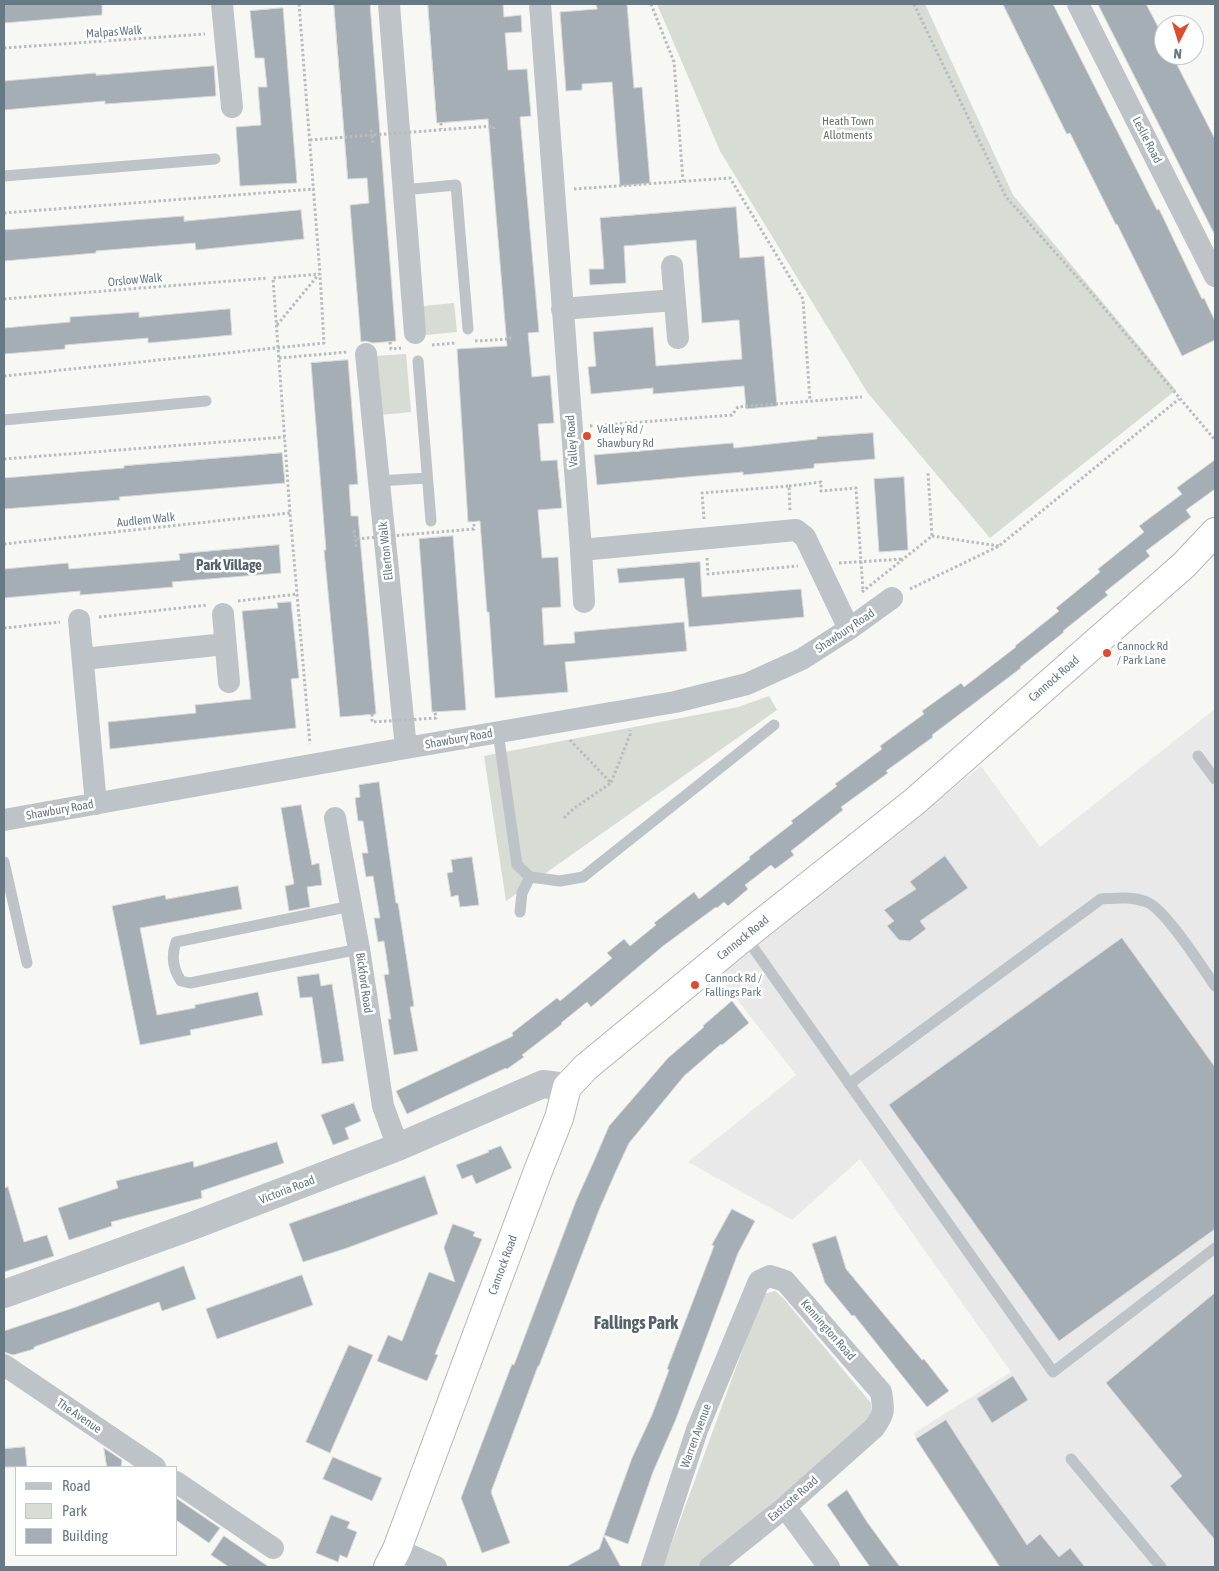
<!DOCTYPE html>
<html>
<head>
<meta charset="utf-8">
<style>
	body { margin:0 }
	#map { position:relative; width:1219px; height:1571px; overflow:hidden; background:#f7f7f4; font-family:"Asap Condensed",sans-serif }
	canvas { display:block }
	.frame { position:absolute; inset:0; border:5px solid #677985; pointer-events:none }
	.legend { position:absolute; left:15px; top:1466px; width:162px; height:90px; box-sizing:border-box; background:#fff; border:1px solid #c2c9ce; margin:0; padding:6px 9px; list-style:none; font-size:15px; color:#677985 }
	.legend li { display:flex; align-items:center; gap:10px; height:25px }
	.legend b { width:25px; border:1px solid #c2c9ce }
	.north { position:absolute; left:1154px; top:15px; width:50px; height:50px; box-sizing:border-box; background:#fff; border:1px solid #c2c9ce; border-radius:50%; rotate:185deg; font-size:14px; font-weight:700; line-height:20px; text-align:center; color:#677985 }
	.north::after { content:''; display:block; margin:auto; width:18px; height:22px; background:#df4c2d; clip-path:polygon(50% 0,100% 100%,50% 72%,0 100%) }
</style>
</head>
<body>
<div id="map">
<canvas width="1219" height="1571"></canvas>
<div class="frame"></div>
<ul class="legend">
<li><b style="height:6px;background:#bec3c7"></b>Road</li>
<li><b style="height:14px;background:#d7dcd4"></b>Park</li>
<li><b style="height:14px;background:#a5aeb4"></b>Building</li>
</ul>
<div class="north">N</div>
</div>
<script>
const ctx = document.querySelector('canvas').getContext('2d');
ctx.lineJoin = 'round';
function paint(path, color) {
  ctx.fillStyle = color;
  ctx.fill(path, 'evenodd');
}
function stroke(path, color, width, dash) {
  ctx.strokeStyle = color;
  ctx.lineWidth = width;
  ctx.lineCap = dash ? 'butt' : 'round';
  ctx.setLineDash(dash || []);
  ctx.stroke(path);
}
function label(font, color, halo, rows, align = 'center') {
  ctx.font = font + ' "Asap Condensed",sans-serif';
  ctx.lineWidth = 5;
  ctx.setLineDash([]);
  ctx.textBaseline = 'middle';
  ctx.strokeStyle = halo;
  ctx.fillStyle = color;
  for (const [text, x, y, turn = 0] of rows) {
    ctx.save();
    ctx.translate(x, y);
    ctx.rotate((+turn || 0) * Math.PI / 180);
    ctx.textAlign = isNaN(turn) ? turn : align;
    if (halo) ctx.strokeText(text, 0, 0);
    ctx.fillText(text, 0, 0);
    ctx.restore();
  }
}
paint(new Path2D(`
	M 1215,709 L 1215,1567 L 999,1567 L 916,1439 L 914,1433 L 1011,1372 L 860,1159 L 792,1220 L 688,1162 L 796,1075 L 719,976 L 981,766 L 1040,847 Z`), '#e8e9e8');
paint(new Path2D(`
	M 657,4 L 925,4 L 1013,195 L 1176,390 L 990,538 L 867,392 L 720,151 Z
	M 454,303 L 457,332 L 426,335 L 423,306 Z
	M 406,354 L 411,412 L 381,415 L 376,356 Z
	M 769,696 L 777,710 L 506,901 L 484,756 L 738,707 Z
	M 775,1291 L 783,1298 L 871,1403 L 872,1414 L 866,1424 L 697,1567 L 663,1567 L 763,1294 Z`), '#d7dcd4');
const building = new Path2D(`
	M 4,4 L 102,4 L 102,15 L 4,23 Z
	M 334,4 L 370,4 L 396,341 L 373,343 L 365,341 L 361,342 L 350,205 L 369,203 L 367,178 L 348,179 Z
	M 428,4 L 503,4 L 504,17 L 521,15 L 522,32 L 505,33 L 508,70 L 527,69 L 531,116 L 520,117 L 539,332 L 528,333 L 532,377 L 550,375 L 554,423 L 538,424 L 541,461 L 557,460 L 562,508 L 538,510 L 542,558 L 558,557 L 559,572 L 561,607 L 542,608 L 544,645 L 575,643 L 574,632 L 684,622 L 687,651 L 565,662 L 568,692 L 495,698 L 489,612 L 487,612 L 480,521 L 468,522 L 457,349 L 507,346 L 488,119 L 437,123 Z
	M 596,4 L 627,4 L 634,88 L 642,87 L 650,183 L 620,186 L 612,82 L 582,84 L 582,90 L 566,91 L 560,12 L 597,9 Z
	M 1003,4 L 1053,4 L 1157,210 L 1159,209 L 1202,299 L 1204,298 L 1215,321 L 1215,340 L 1182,356 L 1117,224 L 1116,225 L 1070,133 L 1067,134 Z
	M 1098,4 L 1146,4 L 1164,38 L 1164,55 L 1172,55 L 1215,139 L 1215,235 Z
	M 283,8 L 297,183 L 240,186 L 236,127 L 261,125 L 258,87 L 267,87 L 264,58 L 255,58 L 250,11 Z
	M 214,66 L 216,96 L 105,104 L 105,101 L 4,110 L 4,81 L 96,73 L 96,75 Z
	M 736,207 L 740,258 L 764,256 L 777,406 L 746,409 L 744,386 L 653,394 L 653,388 L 591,394 L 588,367 L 596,366 L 593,332 L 653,327 L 656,366 L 742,359 L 739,320 L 702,323 L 696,240 L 624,246 L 626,283 L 590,285 L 589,269 L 604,269 L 600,218 Z
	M 301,210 L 304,239 L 196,250 L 195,243 L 96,251 L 96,253 L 4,261 L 4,230 L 184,216 L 184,221 Z
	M 230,309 L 232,335 L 148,343 L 148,338 L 65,345 L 65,349 L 4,354 L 4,328 L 70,322 L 70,317 L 139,312 L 139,317 Z
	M 348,360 L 358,484 L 349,485 L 351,516 L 358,516 L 376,714 L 340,717 L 324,550 L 326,550 L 311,363 Z
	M 873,433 L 875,459 L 814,464 L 814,468 L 743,475 L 743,472 L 597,485 L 594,455 L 733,443 L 734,448 L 817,439 L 817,437 Z
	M 282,453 L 285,483 L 119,497 L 120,500 L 4,509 L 4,478 L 124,468 L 124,466 Z
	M 1215,460 L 1215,489 L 1186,510 L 1191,517 L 1146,551 L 1150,556 L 1105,592 L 1108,595 L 1063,631 L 1064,632 L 1020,667 L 1021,668 L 932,735 L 933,737 L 886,771 L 888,773 L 841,807 L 843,810 L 791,851 L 794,855 L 775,869 L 771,865 L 745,885 L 748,889 L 728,906 L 724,902 L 717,908 L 716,907 L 663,946 L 591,1007 L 587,1002 L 561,1023 L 562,1024 L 522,1055 L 524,1057 L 507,1069 L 506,1068 L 407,1114 L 396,1091 L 513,1036 L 512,1033 L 557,998 L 560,1001 L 612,958 L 607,953 L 624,939 L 630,946 L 656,925 L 654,923 L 694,892 L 699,899 L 750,859 L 749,857 L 793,823 L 791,821 L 837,786 L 835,784 L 882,749 L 880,746 L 924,714 L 922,711 L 961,683 L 964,687 L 1016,647 L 1015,646 L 1059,611 L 1056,608 L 1100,572 L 1098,569 L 1144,532 L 1139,526 L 1182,494 L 1177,488 Z
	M 904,477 L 908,550 L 879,552 L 874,479 Z
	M 453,536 L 466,710 L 432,712 L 419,539 Z
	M 279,545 L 281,573 L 172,582 L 173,587 L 80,595 L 80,591 L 4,598 L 4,569 L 68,563 L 69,569 L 180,560 L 179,554 Z
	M 700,562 L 702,597 L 801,589 L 804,617 L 689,627 L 684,578 L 619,583 L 617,569 Z
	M 291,602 L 299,678 L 291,679 L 296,728 L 110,749 L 108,722 L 196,713 L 195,705 L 251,699 L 242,611 L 278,608 L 277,603 Z
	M 379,782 L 396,903 L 398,903 L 414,1006 L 410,1007 L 418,1051 L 394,1055 L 388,1019 L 391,1019 L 384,975 L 389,974 L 384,941 L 378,942 L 374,918 L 380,918 L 373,876 L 366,877 L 362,853 L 368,853 L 363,821 L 358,821 L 355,798 L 360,797 L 359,785 Z
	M 301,805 L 312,865 L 319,863 L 322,885 L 307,887 L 310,907 L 289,911 L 285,886 L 294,884 L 281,808 Z
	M 945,856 L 968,888 L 920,921 L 926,929 L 910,941 L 899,940 L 887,926 L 894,921 L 884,910 L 916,889 L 910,882 Z
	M 472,857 L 479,905 L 460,907 L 458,895 L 451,897 L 447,873 L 453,872 L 451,860 Z
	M 238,886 L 242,909 L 140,928 L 157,1015 L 195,1008 L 195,1005 L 258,992 L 263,1015 L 190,1030 L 191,1035 L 140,1045 L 112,906 L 165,895 L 166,899 Z
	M 1122,938 L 1215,1067 L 1215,1229 L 1059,1341 L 889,1105 Z
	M 319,974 L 321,986 L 332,984 L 344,1061 L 322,1064 L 312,997 L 300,998 L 297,977 Z
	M 732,1001 L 749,1023 L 722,1045 L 721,1044 L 684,1076 L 629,1143 L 616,1171 L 599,1210 L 539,1366 L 538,1366 L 491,1492 L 510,1543 L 482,1553 L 461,1498 L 512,1364 L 514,1365 L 576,1201 L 594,1161 L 609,1126 L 668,1058 L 704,1027 L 703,1026 Z
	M 354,1103 L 361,1121 L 345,1128 L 349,1139 L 333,1145 L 321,1115 Z
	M 277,1142 L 284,1163 L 201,1191 L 202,1198 L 111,1222 L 112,1226 L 69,1240 L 58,1208 L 118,1188 L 116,1181 L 193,1161 L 194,1167 Z
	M 501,1146 L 512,1168 L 476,1184 L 472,1175 L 462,1179 L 456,1165 L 489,1152 L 488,1151 Z
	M 425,1176 L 438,1214 L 347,1248 L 303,1262 L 289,1224 Z
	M 8,1187 L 24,1242 L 47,1235 L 54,1256 L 4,1272 L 4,1188 Z
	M 732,1209 L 755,1221 L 738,1253 L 676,1419 L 653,1472 L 628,1544 L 604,1535 L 632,1458 L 652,1415 L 669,1370 L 667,1369 L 714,1246 L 712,1245 Z
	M 453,1224 L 475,1232 L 473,1236 L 482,1239 L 435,1354 L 438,1355 L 427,1381 L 377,1361 L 388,1335 L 402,1341 L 429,1272 L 455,1282 L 444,1248 Z
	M 836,1236 L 846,1269 L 922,1360 L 924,1359 L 949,1391 L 927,1407 L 854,1315 L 852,1316 L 825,1283 L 812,1244 Z
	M 184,1266 L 196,1299 L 162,1311 L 159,1302 L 34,1347 L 34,1349 L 13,1355 L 4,1352 L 4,1331 L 76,1307 Z
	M 302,1275 L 313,1305 L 217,1339 L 206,1309 Z
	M 1215,1293 L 1215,1540 L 1170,1486 L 1182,1476 L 1106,1383 Z
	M 349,1345 L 373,1355 L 330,1453 L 306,1442 Z
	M 1013,1376 L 1028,1400 L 992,1423 L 977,1399 Z
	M 946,1420 L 1027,1545 L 1040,1534 L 1059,1557 L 1070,1548 L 1085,1567 L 1000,1567 L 916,1439 Z
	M 25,1447 L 27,1467 L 4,1467 L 4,1449 Z
	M 104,1448 L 122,1460 L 121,1467 L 107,1467 Z
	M 333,1457 L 382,1478 L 372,1501 L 323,1479 Z
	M 847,1490 L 867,1522 L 900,1567 L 870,1567 L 827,1505 Z
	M 176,1498 L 220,1528 L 209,1543 L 176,1520 Z
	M 331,1515 L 350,1522 L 347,1528 L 357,1532 L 347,1558 L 340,1555 L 338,1562 L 316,1553 Z
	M 224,1536 L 269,1567 L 229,1567 L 211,1555 Z
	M 604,1536 L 621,1567 L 566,1567 L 599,1549 Z`);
paint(building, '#a5aeb4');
stroke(building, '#d9d9d7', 1);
const trunk = new Path2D(`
	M 388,1567 L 397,1549 L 538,1171 L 559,1118 L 567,1087 L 586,1067 L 745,936 L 914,802 L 1184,565 L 1215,532`);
stroke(trunk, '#b2b6ba', 30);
stroke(new Path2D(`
	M 299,4 L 320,274 L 273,278 L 290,513 L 310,744
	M 651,4 L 674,62 L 683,181
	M 914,4 L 1006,197 L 1093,295 L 1215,440
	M 4,48 L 205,34
	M 441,123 L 441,129
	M 310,140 L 372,135 L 371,129
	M 574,189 L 730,178 L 803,299 L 810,401
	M 4,213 L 314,189
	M 4,299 L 268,278
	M 277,325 L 319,274
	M 475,341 L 510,339 L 510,335
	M 390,342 L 391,349 L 401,348
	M 432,345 L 456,343
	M 279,358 L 348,352
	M 4,376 L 324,343 L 320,274
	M 590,426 L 732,415 L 738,407 L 862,397
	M 4,459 L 285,437
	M 789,486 L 821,482 L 821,491 L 856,488 L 863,591
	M 704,519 L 702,493 L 789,486 L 790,511
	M 354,530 L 355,539
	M 932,536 L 999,546
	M 4,544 L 290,513
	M 707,558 L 708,574 L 798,566
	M 839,563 L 903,559
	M 910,589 L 999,546 L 1179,399
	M 862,592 L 932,536 L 928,473
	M 238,601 L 298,594
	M 99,617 L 207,605
	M 4,628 L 60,622
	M 570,740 L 611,783 L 630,735 L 630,730
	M 564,818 L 573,809 L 611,783`), '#b9bcbf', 3, [2.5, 2.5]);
stroke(new Path2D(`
	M 4,176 L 215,159
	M 403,190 L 456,185 L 468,329
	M 418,361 L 431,521
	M 4,420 L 206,401
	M 379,481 L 427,478
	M 498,732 L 517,865 L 530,877 L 560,881 L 583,877 L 774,725
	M 1198,756 L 1215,779
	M 4,862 L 27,963
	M 351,906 L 176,942 C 171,956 173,969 181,981 L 190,983 L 359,949
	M 520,912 L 522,893 L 530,877
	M 745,936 L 1053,1372 L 1215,1248
	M 849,1084 L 1101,899 C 1117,898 1131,896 1147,902 C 1166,910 1202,967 1215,986
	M 1071,1459 L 1161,1567`), '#bec3c7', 11);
stroke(new Path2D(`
	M 222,4 L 232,107
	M 389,4 L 415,333
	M 540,4 L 581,550 L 796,530 L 805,537 L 849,629
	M 1078,4 L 1215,276
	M 672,266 L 678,338
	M 562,309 L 674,300
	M 366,354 L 406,748
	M 581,550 L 584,602
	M 223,614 L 229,682
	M 79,620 L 96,804
	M 83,659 L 225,644
	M 335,818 L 359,949 L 383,1106 L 398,1147
	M 4,820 L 406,748 L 675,702 L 747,684 L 802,659 L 849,629 L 892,598
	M 4,1365 L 155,1467
	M 176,1482 L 273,1548
	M 785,1507 L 829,1567
	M 397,1549 L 436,1567
	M 652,1567 L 697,1430 L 759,1281 L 770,1276 L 785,1281 L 881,1392 C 884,1410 885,1413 874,1428 L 785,1507 L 710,1567`), '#bec3c7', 22);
stroke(new Path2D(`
	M 4,1294 L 192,1226 L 294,1187 L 398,1147 L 543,1084 L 567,1087`), '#bec3c7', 28);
stroke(trunk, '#fff', 28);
stroke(new Path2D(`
	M 373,143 L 372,135 L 493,126 L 494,132
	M 356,547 L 355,539 L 474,529 L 474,521
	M 372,714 L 372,722 L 436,718 L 435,712`), '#b9bcbf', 3, [2.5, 2.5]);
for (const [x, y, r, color] of [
	[587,436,5,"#df4c2d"],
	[1107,653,5,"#df4c2d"],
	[695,985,5,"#df4c2d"]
]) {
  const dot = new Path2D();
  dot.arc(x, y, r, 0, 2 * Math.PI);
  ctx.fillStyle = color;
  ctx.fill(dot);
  stroke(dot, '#fff', 2);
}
label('12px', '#677985', '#fff', [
	["Malpas Walk",114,32,-4],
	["Leslie Road",1147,140,63],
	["Orslow Walk",135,280,-5],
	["Valley Road",572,441,-94],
	["Audlem Walk",146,520,-6],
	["Ellerton Walk",386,551,-96],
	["Shawbury Road",845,631,-34],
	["Cannock Road",1054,679,-41],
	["Shawbury Road",459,739,-10],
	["Shawbury Road",60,810,-10],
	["Cannock Road",743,938,-39],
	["Bickford Road",364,983,82],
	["Victoria Road",287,1190,-21],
	["Cannock Road",503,1265,-70],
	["Kennington Road",828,1330,49],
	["The Avenue",79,1416,34],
	["Warren Avenue",696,1436,-70],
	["Eastcote Road",793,1499,-41]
]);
label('12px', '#677762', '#fff', [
	["Heath Town",848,121],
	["Allotments",848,135]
]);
label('12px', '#677985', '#fff', [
	["Valley Rd /",597,429],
	["Shawbury Rd",597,443],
	["Cannock Rd",1117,646],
	["/ Park Lane",1117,660],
	["Cannock Rd /",705,978],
	["Fallings Park",705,992]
], 'left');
label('bold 15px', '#55626a', '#fff', [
	["Park Village",229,565]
]);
label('bold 18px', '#55626a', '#fff', [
	["Fallings Park",636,1323]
]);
</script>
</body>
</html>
